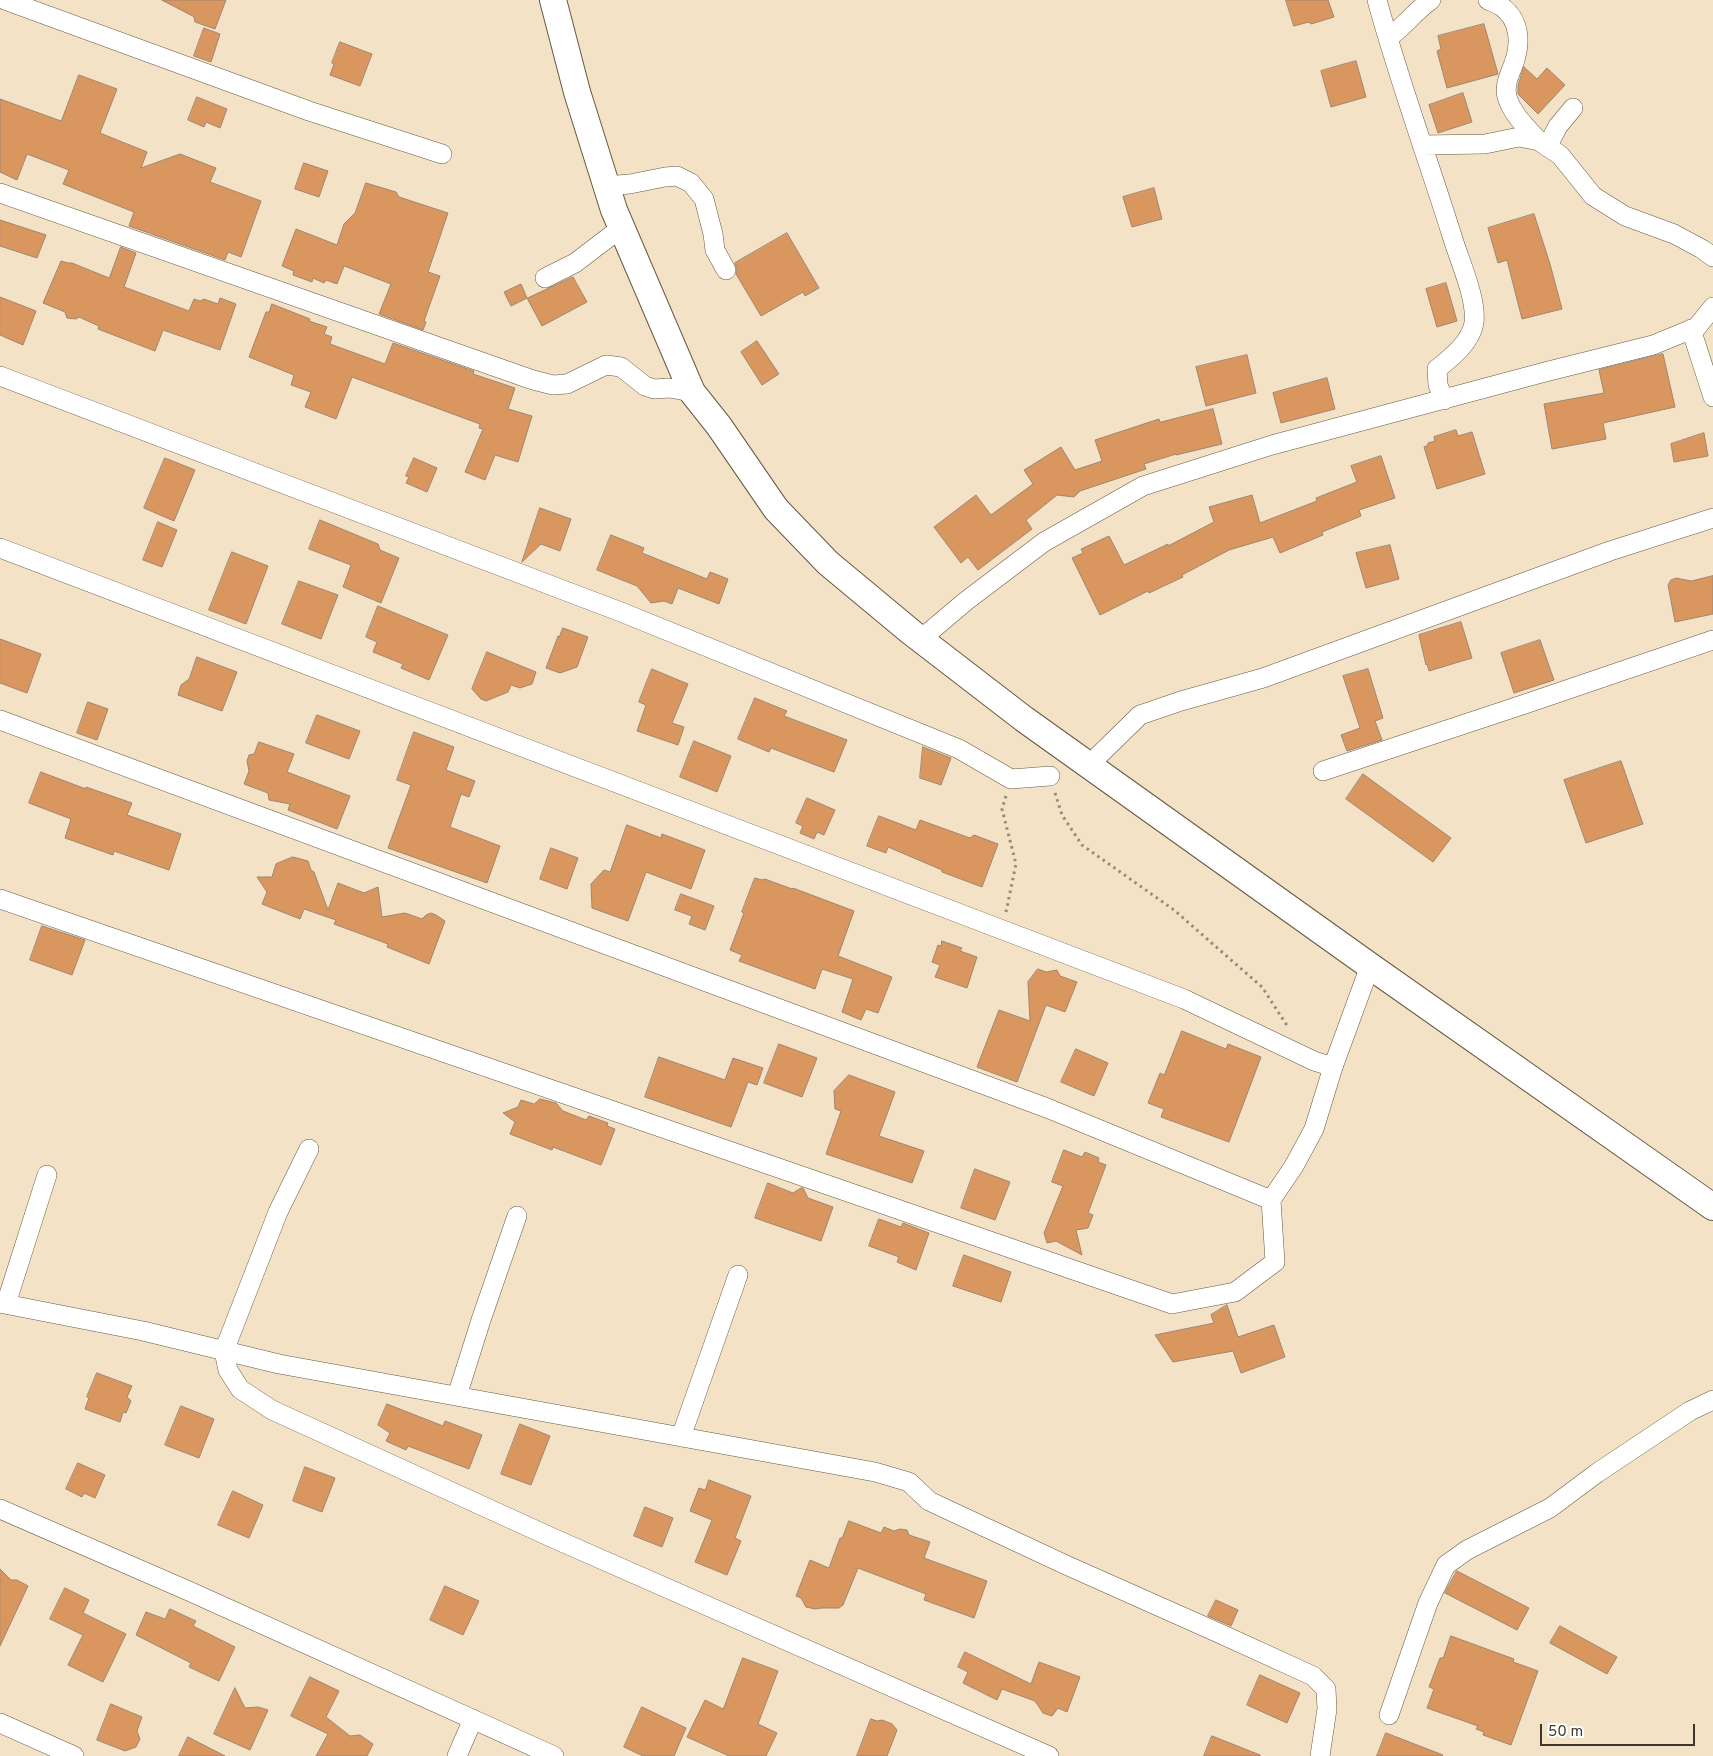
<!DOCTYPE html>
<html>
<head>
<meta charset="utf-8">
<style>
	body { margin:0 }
	#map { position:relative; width:1713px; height:1756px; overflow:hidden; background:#f3e2c5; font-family:Overpass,sans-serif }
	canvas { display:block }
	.scale { position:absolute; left:1540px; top:1724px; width:155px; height:22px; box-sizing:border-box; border:2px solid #3e382c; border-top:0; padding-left:6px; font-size:15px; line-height:18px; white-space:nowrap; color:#3e382c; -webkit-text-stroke:4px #fff; paint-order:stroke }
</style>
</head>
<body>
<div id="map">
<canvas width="1713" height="1756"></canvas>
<div class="scale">50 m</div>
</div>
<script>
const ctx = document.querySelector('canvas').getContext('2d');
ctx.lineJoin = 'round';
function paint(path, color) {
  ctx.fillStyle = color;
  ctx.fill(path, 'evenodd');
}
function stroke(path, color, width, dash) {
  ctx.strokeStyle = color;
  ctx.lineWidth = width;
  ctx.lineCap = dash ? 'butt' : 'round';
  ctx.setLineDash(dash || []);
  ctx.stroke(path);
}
const building = new Path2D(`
	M 162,0 L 226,0 L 215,29 L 195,22 L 194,17 Z
	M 1286,0 L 1328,0 L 1334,17 L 1311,24 L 1309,22 L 1294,26 Z
	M 1484,24 L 1498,74 L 1447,88 L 1437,51 L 1441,49 L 1438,36 Z
	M 204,28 L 220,34 L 211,62 L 194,56 Z
	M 340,42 L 372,54 L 360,86 L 330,75 L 334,64 L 332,63 Z
	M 1356,61 L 1366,97 L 1331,107 L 1321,71 Z
	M 1524,67 L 1537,79 L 1547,68 L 1565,85 L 1538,114 L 1518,94 L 1518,86 Z
	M 79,75 L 117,89 L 100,133 L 147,152 L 141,168 L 180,154 L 216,168 L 210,182 L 261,201 L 241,257 L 228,252 L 225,260 L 129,226 L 134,212 L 63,184 L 69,170 L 27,154 L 17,180 L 0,172 L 0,99 L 61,121 Z
	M 1463,93 L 1472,122 L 1438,133 L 1429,105 Z
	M 197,97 L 227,109 L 220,128 L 206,122 L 204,127 L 188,120 Z
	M 304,163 L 328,171 L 319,197 L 295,189 Z
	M 366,183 L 396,192 L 399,197 L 448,213 L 428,272 L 440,276 L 424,321 L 426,322 L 423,330 L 379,314 L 391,284 L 344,266 L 337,284 L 326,280 L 324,283 L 313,278 L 312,282 L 293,275 L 294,271 L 282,266 L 296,229 L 337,245 L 344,224 L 355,213 Z
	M 1154,188 L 1162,219 L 1132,227 L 1123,197 Z
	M 1534,214 L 1550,264 L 1562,309 L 1522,319 L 1507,260 L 1498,263 L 1488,228 Z
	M 0,220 L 46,235 L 37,258 L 0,246 Z
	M 787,233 L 819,288 L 805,296 L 803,292 L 761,316 L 736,274 L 737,270 L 735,263 Z
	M 121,247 L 136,253 L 124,287 L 189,311 L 194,299 L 200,301 L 204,299 L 218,304 L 220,298 L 236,304 L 220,350 L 163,330 L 155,351 L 98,329 L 99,326 L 79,317 L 76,319 L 67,318 L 65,312 L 43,303 L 61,261 L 68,263 L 72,263 L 109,278 Z
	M 573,277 L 587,302 L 542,326 L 527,298 L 511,306 L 504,292 L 521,284 L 527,298 Z
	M 1446,283 L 1457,321 L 1437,327 L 1426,289 Z
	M 0,297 L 36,311 L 23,345 L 0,335 Z
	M 272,304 L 310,319 L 309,321 L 327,327 L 324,334 L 332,337 L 330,344 L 385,364 L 393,343 L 474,371 L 473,374 L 515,388 L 508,409 L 532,416 L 518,462 L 495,455 L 485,480 L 465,472 L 483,429 L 479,428 L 480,424 L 352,377 L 336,419 L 305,407 L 311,392 L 291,385 L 294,375 L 249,357 L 266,312 L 269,312 Z
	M 757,341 L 779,374 L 762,385 L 741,352 Z
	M 1663,354 L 1675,407 L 1603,423 L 1606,439 L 1552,449 L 1544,404 L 1604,393 L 1599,370 Z
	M 1247,355 L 1256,393 L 1206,406 L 1196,367 Z
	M 1327,378 L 1335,409 L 1281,423 L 1273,393 Z
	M 1213,409 L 1222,444 L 1176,455 L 1176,454 L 1144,464 L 1146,469 L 1080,491 L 1074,497 L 1057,495 L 1026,520 L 1032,529 L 978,570 L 968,557 L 961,563 L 934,527 L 976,495 L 991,515 L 1033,484 L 1024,470 L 1061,447 L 1075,470 L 1102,461 L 1095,440 L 1159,419 L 1160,422 Z
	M 1456,430 L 1458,436 L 1472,432 L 1485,474 L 1437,489 L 1424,447 L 1428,445 L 1428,443 L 1435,441 L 1434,437 Z
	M 1704,433 L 1708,456 L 1674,462 L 1671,444 Z
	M 1381,456 L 1395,498 L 1359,510 L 1361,516 L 1322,532 L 1323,535 L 1280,553 L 1273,537 L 1229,550 L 1182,575 L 1183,577 L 1149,593 L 1148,591 L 1100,615 L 1072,558 L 1083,553 L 1081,549 L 1109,536 L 1124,565 L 1168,544 L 1168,546 L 1214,522 L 1209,507 L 1252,495 L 1260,523 L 1317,501 L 1316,498 L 1357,482 L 1351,466 Z
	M 165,458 L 195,470 L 174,521 L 144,508 Z
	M 414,458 L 437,468 L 427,492 L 406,483 L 409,477 L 406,476 Z
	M 540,508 L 571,519 L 560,551 L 541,544 L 522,562 Z
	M 320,520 L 378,544 L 380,550 L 399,558 L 381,603 L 343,587 L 351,565 L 309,549 Z
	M 158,522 L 177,530 L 162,567 L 143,560 Z
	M 611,535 L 644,548 L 642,553 L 707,579 L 710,572 L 728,579 L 719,604 L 678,588 L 672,604 L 664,601 L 651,603 L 637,586 L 597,570 Z
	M 1390,545 L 1399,579 L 1366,588 L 1356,553 Z
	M 232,552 L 268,566 L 246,624 L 209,610 Z
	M 1713,576 L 1713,614 L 1675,622 L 1668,585 L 1671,580 L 1676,578 L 1691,581 Z
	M 299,581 L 338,595 L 321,639 L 282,624 Z
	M 378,606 L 448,635 L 429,680 L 401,668 L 403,664 L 373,652 L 377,642 L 366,637 Z
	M 1461,622 L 1472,658 L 1429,671 L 1427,664 L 1426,665 L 1419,635 Z
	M 563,628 L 588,637 L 577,667 L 560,673 L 546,668 L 558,636 L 559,637 Z
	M 0,639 L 41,654 L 27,693 L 0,683 Z
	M 1540,640 L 1554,680 L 1514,693 L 1501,653 Z
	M 487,652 L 536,672 L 532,684 L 520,688 L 511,685 L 508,692 L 486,701 L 481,699 L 472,689 Z
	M 197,657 L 237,672 L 222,711 L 178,695 L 181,685 L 189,679 Z
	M 652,669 L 688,684 L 672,723 L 684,727 L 678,745 L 637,731 L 646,705 L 639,702 Z
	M 1368,669 L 1383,718 L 1375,721 L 1382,740 L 1347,751 L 1341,735 L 1360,728 L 1343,676 Z
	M 755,698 L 787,711 L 784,716 L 847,740 L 834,772 L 771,748 L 769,752 L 738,739 Z
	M 88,702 L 108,709 L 97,740 L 77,733 Z
	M 317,715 L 360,731 L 349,759 L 306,743 Z
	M 414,732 L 454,747 L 446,770 L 475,781 L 469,797 L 461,794 L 450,827 L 500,846 L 487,883 L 388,848 L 411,785 L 397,780 Z
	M 694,741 L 731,756 L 717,792 L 680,777 Z
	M 259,742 L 294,754 L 287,772 L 350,796 L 337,829 L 288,810 L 290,804 L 269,800 L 268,793 L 244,784 L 249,771 L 247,761 L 249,755 L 254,754 Z
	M 923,747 L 951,758 L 941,785 L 920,778 Z
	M 1621,761 L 1643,824 L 1586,843 L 1564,780 Z
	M 41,772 L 86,789 L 86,787 L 132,803 L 127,815 L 181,834 L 169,870 L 114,851 L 113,855 L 65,838 L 71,819 L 29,803 Z
	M 1363,774 L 1451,838 L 1433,862 L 1346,799 Z
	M 807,798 L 835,810 L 824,835 L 817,832 L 814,839 L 800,833 L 803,826 L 796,823 Z
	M 879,816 L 916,830 L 920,820 L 970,838 L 974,835 L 998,844 L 982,887 L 942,872 L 942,870 L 888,847 L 886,853 L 867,846 Z
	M 627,825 L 661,838 L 662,834 L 705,850 L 691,889 L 646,872 L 628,921 L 592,908 L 591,884 L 604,870 L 610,872 Z
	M 551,848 L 578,858 L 567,889 L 540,879 Z
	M 293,857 L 308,861 L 311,870 L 314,872 L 328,910 L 338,883 L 364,893 L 378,887 L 382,917 L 405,913 L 422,919 L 426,915 L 431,913 L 436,915 L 445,921 L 429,964 L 387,947 L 388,944 L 334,924 L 336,920 L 304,909 L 300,919 L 262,904 L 267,892 L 257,877 L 272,877 L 276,864 Z
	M 755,878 L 762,880 L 765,879 L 792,889 L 793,888 L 854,911 L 838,956 L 892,977 L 878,1013 L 866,1009 L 861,1020 L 842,1012 L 853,979 L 822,969 L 815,989 L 739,961 L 742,955 L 730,950 L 744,913 L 742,912 Z
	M 681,894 L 714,906 L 705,930 L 689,924 L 692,916 L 675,910 Z
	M 42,926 L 85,940 L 72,975 L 30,960 Z
	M 942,941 L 962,948 L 960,951 L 977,957 L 967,988 L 935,977 L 940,965 L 932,962 L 938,945 L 941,946 Z
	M 1038,969 L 1046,972 L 1057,970 L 1060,976 L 1077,982 L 1065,1012 L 1046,1005 L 1017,1082 L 977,1067 L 999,1010 L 1030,1021 L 1028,982 Z
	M 1182,1031 L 1226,1049 L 1228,1044 L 1261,1057 L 1229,1142 L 1161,1117 L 1164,1109 L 1148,1103 L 1160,1073 L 1164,1075 Z
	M 779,1044 L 817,1058 L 802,1097 L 764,1083 Z
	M 1076,1049 L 1108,1063 L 1094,1096 L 1061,1082 Z
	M 659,1057 L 725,1080 L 733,1058 L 763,1068 L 757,1085 L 748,1082 L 731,1127 L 645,1097 Z
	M 849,1075 L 895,1092 L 879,1136 L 924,1151 L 912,1183 L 826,1154 L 841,1111 L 835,1109 L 834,1091 Z
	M 540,1099 L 556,1103 L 563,1111 L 586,1120 L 589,1116 L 608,1123 L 607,1126 L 615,1129 L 601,1165 L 553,1147 L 552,1150 L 510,1134 L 515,1122 L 503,1113 L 518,1107 L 521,1100 L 534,1104 Z
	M 1064,1150 L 1082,1157 L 1085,1152 L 1099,1158 L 1098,1162 L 1106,1165 L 1088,1213 L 1093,1215 L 1088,1228 L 1076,1230 L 1082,1255 L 1056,1241 L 1047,1243 L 1044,1233 L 1063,1186 L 1052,1182 Z
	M 975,1169 L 1010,1182 L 995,1220 L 961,1208 Z
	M 768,1183 L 793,1193 L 801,1188 L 803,1188 L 808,1198 L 833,1207 L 821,1241 L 755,1218 Z
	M 879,1219 L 901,1227 L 903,1223 L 929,1233 L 916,1270 L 897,1262 L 899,1257 L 869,1246 Z
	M 964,1255 L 1011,1272 L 1001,1302 L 953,1286 Z
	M 1227,1305 L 1238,1337 L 1274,1325 L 1285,1357 L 1241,1373 L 1233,1351 L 1173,1362 L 1155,1335 L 1214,1323 L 1211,1315 Z
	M 97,1373 L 132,1386 L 127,1397 L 131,1401 L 126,1413 L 123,1412 L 120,1422 L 85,1409 L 89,1398 L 87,1397 Z
	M 387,1404 L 443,1426 L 445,1421 L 482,1435 L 469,1469 L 408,1446 L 406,1450 L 386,1441 L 390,1433 L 378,1425 Z
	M 181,1406 L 214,1419 L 199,1458 L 165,1445 Z
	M 520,1424 L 550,1436 L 531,1485 L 501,1474 Z
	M 78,1463 L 105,1475 L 95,1498 L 84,1493 L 82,1497 L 66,1489 Z
	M 305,1467 L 335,1478 L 322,1512 L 293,1501 Z
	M 709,1480 L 751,1496 L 735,1538 L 741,1541 L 727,1575 L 695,1562 L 712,1520 L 690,1511 L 699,1488 L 705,1490 Z
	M 233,1491 L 263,1505 L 249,1538 L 218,1525 Z
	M 645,1507 L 673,1518 L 662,1547 L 634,1536 Z
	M 849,1521 L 881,1533 L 884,1527 L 894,1531 L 900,1529 L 907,1530 L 909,1535 L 930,1542 L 924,1558 L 987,1581 L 974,1618 L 924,1600 L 926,1594 L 858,1568 L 843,1605 L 839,1608 L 822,1608 L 815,1609 L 806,1607 L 801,1598 L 796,1596 L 810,1560 L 829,1568 L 840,1538 L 842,1538 Z
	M 0,1569 L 11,1580 L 17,1580 L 28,1586 L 0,1646 Z
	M 1457,1571 L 1529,1608 L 1517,1630 L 1445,1593 Z
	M 445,1586 L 479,1601 L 463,1635 L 430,1620 Z
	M 65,1588 L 89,1600 L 83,1613 L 126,1634 L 103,1682 L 68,1665 L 83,1635 L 50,1619 Z
	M 1216,1600 L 1238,1610 L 1231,1626 L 1208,1616 Z
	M 170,1609 L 196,1621 L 193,1626 L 235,1647 L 219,1681 L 189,1667 L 191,1663 L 136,1635 L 146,1612 L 165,1619 Z
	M 1560,1626 L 1617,1657 L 1607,1674 L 1550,1643 Z
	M 1451,1636 L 1514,1659 L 1513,1662 L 1538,1671 L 1511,1745 L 1483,1735 L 1484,1732 L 1476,1729 L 1478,1726 L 1427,1708 L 1434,1689 L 1429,1687 L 1440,1658 L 1443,1658 Z
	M 965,1652 L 1031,1684 L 1039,1662 L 1080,1677 L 1067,1712 L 1058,1708 L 1052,1716 L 1043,1713 L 1035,1701 L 1002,1689 L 997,1700 L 963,1683 L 968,1672 L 958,1667 Z
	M 743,1658 L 778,1671 L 758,1724 L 777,1733 L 766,1756 L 729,1756 L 687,1737 L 705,1700 L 723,1709 Z
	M 1260,1675 L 1300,1693 L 1287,1723 L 1247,1705 Z
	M 310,1677 L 339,1691 L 326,1717 L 350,1736 L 360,1735 L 373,1744 L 367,1756 L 316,1756 L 328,1734 L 291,1716 Z
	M 235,1688 L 245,1708 L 258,1707 L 268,1710 L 250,1750 L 214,1734 Z
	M 111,1704 L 142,1717 L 137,1731 L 140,1739 L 136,1747 L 125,1751 L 97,1740 Z
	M 642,1707 L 686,1728 L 674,1756 L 643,1756 L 624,1747 Z
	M 871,1719 L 877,1721 L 882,1720 L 892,1724 L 897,1730 L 887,1756 L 857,1756 Z
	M 1386,1733 L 1443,1755 L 1442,1756 L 1377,1756 Z
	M 1212,1736 L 1260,1755 L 1260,1756 L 1204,1756 Z
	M 188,1737 L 225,1756 L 179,1756 Z`);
paint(building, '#d9965f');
stroke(building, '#9f8672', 1);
const street = new Path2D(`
	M 5,0 L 309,111 L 442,154
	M 1377,0 C 1399,81 1428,159 1453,239 C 1460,262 1477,299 1474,323 C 1471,342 1451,358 1437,369 L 1438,385 L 1444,400
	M 1488,0 C 1492,2 1498,4 1502,7 C 1520,20 1521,43 1514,63 C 1510,74 1504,84 1507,97 C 1512,114 1527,128 1539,141
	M 1388,38 C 1404,27 1415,11 1431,0
	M 1422,145 L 1485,144 L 1519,137 L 1539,141 L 1560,155 L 1593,196 L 1625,216 L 1674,234 L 1702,249 L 1713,257
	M 1547,147 L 1558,126 L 1573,108
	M 606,186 L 630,184 L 665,177 L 677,176 L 691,183 L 704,199 L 713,234 L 715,250 L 726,270
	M 0,193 L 533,380 L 553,385 L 567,384 L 606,365 L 621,367 L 645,386 L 654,389 L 669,388 L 692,392
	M 545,278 L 575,263 L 621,228
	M 1691,329 L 1713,397
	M 0,376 L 621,612 L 959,749 L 1011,779 L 1050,776
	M 0,548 L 1184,999 L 1314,1061 L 1333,1067
	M 921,639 L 966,601 L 1044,542 L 1143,486 L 1272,445 L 1545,372 L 1653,345 L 1697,327 L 1713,307
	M 0,720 L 1047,1108 L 1271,1200 L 1294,1166 L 1314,1129 L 1333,1067 L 1370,966
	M 1089,765 L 1140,715 L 1181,701 L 1263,678 L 1610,551 L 1713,518
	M 1323,771 L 1525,704 L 1713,640
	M 0,899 L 1172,1304 L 1235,1292 L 1275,1262 L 1271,1200
	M 309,1149 L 278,1212 L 224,1351 L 228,1370 L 240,1389 L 272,1410 L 555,1539 L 1049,1756
	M 0,1303 L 143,1331 L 279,1364 L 875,1472 L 909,1482 L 929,1501 L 1066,1565 L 1221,1634 L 1313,1676 L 1326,1689 L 1327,1709 L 1320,1756
	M 6,1304 L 47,1175
	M 457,1396 L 481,1320 L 517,1216
	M 681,1437 L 738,1275
	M 0,1509 L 191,1592 L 554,1756
	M 1389,1715 L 1428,1603 L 1446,1565 L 1467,1550 L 1550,1508 L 1597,1473 L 1690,1411 L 1713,1400
	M 0,1723 L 74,1756
	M 457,1756 L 473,1719`);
const secondary = new Path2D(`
	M 553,0 L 577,92 L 614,210 L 692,392 L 719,426 L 776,509 L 828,563 L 911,632 L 1024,719 L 1370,966 L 1713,1207`);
stroke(street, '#675940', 20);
stroke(secondary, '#675940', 28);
stroke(new Path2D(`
	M 1055,793 L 1062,815 L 1082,845 L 1174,910 L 1262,987 L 1288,1027
	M 1006,796 L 1002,809 L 1016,864 L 1006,912`), '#968a76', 3, [2.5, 4]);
stroke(street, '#fff', 19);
stroke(secondary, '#fff', 26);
</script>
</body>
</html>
